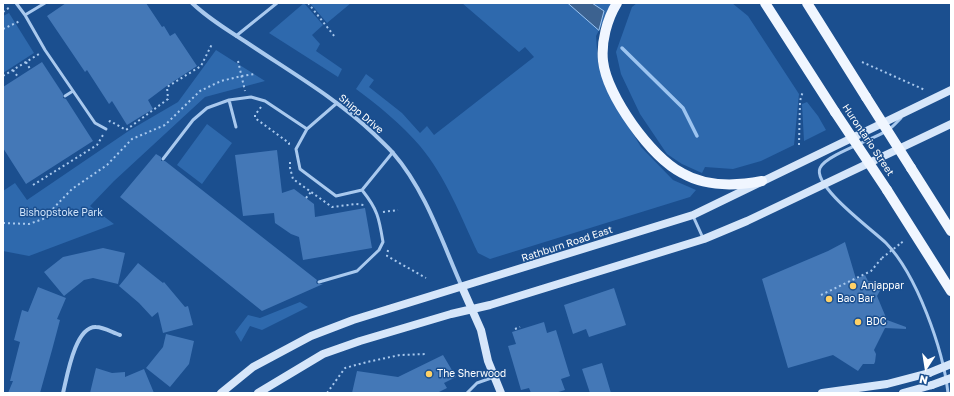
<!DOCTYPE html>
<html>
<head>
<meta charset="utf-8">
<style>
	body { margin:0 }
	#map { position:relative; width:954px; height:396px; overflow:hidden; background:#1b4f8f; font-family:"Golos Text",sans-serif }
	canvas { display:block }
	.frame { position:absolute; inset:0; border:4px solid #fff; pointer-events:none }
	.north { position:absolute; left:906px; top:348px; width:40px; height:40px; -webkit-text-stroke:3px #1b4f8f; paint-order:stroke; rotate:192deg; font-size:11px; font-weight:700; line-height:16px; text-align:center; color:#fff }
	.north::after { content:''; display:block; margin:auto; width:14px; height:18px; background:#fff; clip-path:polygon(50% 0,100% 100%,50% 72%,0 100%) }
</style>
</head>
<body>
<div id="map">
<canvas width="954" height="396"></canvas>
<div class="frame"></div>
<div class="north">N</div>
</div>
<script>
const ctx = document.querySelector('canvas').getContext('2d');
ctx.lineJoin = 'round';
function paint(path, color) {
  ctx.fillStyle = color;
  ctx.fill(path, 'evenodd');
}
function stroke(path, color, width, dash) {
  ctx.strokeStyle = color;
  ctx.lineWidth = width;
  ctx.lineCap = dash ? 'butt' : 'round';
  ctx.setLineDash(dash || []);
  ctx.stroke(path);
}
function label(font, color, halo, rows, align = 'center') {
  ctx.font = font + ' "Golos Text",sans-serif';
  ctx.lineWidth = 3;
  ctx.setLineDash([]);
  ctx.textBaseline = 'middle';
  ctx.strokeStyle = halo;
  ctx.fillStyle = color;
  for (const [text, x, y, turn = 0] of rows) {
    ctx.save();
    ctx.translate(x, y);
    ctx.rotate((+turn || 0) * Math.PI / 180);
    ctx.textAlign = isNaN(turn) ? turn : align;
    if (halo) ctx.strokeText(text, 0, 0);
    ctx.fillText(text, 0, 0);
    ctx.restore();
  }
}
paint(new Path2D(`
	M 304,3 L 323,25 L 312,35 L 320,44 L 316,51 L 342,69 L 338,77 L 269,33 Z
	M 310,3 L 351,3 L 327,23 Z
	M 462,3 L 613,3 L 596,36 L 598,62 L 605,87 L 641,147 L 673,180 L 696,190 L 690,197 L 490,259 L 478,253 C 461,217 446,177 420,146 C 402,125 378,105 356,89 L 366,74 L 374,80 L 369,87 L 402,113 L 420,133 L 427,126 L 434,135 L 534,57 L 525,47 L 519,52 Z
	M 637,3 L 732,3 L 748,16 L 799,94 L 794,145 L 761,161 L 733,169 L 705,167 L 702,173 L 682,164 L 667,154 L 640,114 L 621,74 L 616,52 L 632,7 Z
	M 9,13 L 34,53 L 3,73 L 3,16 Z
	M 216,50 L 265,81 L 205,97 L 114,181 L 90,206 L 114,224 L 29,256 L 3,251 L 3,191 L 15,183 L 27,200 L 130,130 L 178,102 Z
	M 807,102 L 818,116 L 826,130 L 804,141 L 802,104 Z
	M 207,124 L 232,143 L 202,184 L 177,165 Z
	M 300,302 L 308,307 L 262,330 L 250,326 L 241,342 L 235,332 L 248,315 L 260,318 Z`), '#2e69ad');
const water = new Path2D(`
	M 568,3 L 592,3 L 604,11 L 599,30 Z`);
paint(water, '#3c6290');
stroke(water, '#9cc4f0', 1);
stroke(new Path2D(`
	M 622,48 L 683,108 L 697,136`), '#9cc4f0', 3.5);
paint(new Path2D(`
	M 66,3 L 146,3 L 162,27 L 164,26 L 170,36 L 175,33 L 197,66 L 168,85 L 148,100 L 153,109 L 127,125 L 112,101 L 109,104 L 87,70 L 85,72 L 47,16 Z
	M 42,62 L 63,94 L 63,98 L 66,99 L 93,141 L 26,184 L 3,148 L 3,87 Z
	M 277,150 L 282,193 L 294,189 L 314,204 L 315,217 L 365,208 L 372,248 L 303,260 L 299,237 L 291,234 L 275,223 L 274,213 L 243,216 L 235,155 Z
	M 156,154 L 161,157 L 161,161 L 165,161 L 317,280 L 316,282 L 317,284 L 323,284 L 262,311 L 120,197 Z
	M 845,242 L 856,279 L 865,275 L 868,281 L 876,282 L 879,284 L 881,289 L 877,296 L 887,320 L 906,327 L 906,329 L 885,328 L 874,350 L 876,354 L 875,362 L 874,364 L 863,364 L 858,371 L 833,355 L 788,368 L 762,279 L 828,251 Z
	M 103,248 L 125,253 L 118,284 L 93,278 L 84,280 L 64,296 L 44,272 L 63,257 Z
	M 138,263 L 163,283 L 164,282 L 185,307 L 188,306 L 193,325 L 163,333 L 158,312 L 152,317 L 139,303 L 119,286 Z
	M 38,287 L 66,298 L 57,319 L 60,320 L 52,350 L 40,393 L 8,393 L 13,381 L 10,381 L 20,342 L 14,340 L 22,310 L 28,312 Z
	M 614,288 L 626,325 L 589,337 L 586,329 L 573,334 L 564,305 Z
	M 544,322 L 547,333 L 556,330 L 570,376 L 561,379 L 565,390 L 555,393 L 531,393 L 529,388 L 521,390 L 508,346 L 516,344 L 512,332 Z
	M 166,334 L 194,341 L 189,364 L 170,387 L 146,368 L 163,347 Z
	M 443,355 L 456,377 L 444,383 L 447,388 L 437,393 L 352,393 L 357,371 L 398,377 Z
	M 602,363 L 611,393 L 590,393 L 582,369 Z
	M 96,368 L 112,373 L 125,372 L 125,377 L 144,369 L 154,393 L 90,393 Z`), '#4478b7');
stroke(new Path2D(`
	M 308,3 L 335,37
	M 3,12 L 10,7
	M 3,29 L 20,21
	M 238,61 L 245,91
	M 26,62 L 30,69
	M 862,62 L 925,90
	M 13,70 L 18,77
	M 3,76 L 39,54
	M 261,107 L 255,115 L 255,118 L 289,143 L 289,145
	M 109,122 L 110,121 L 126,130 L 168,99 L 167,87 L 201,66 L 212,44
	M 799,145 L 800,101 L 803,91
	M 290,162 L 290,168 L 293,179 L 332,207 L 356,204 L 364,205
	M 33,185 L 97,145 L 103,135
	M 306,198 L 311,192
	M 383,212 L 398,210
	M 3,223 L 29,224 L 43,219 L 72,189 L 107,165 L 132,139 L 165,125 L 200,91 L 221,81 L 242,76 L 255,74
	M 901,243 L 904,241
	M 388,250 L 387,256 L 426,278
	M 821,295 L 871,271 L 882,258
	M 515,329 L 520,327
	M 327,393 L 345,368 L 367,362 L 400,355 L 427,354`), '#a9c9ee', 2, [2, 3]);
stroke(new Path2D(`
	M 16,3 L 25,15 L 45,50 L 95,123 L 106,129
	M 25,15 L 45,3
	M 236,36 L 277,3
	M 65,96 L 73,91
	M 229,100 L 236,127
	M 337,103 L 307,129 L 296,149 L 300,169 L 336,196 L 362,190 L 393,152
	M 901,118 C 897,122 893,127 888,130 C 875,139 825,155 820,168 C 812,186 874,231 886,243 C 917,275 943,349 948,393
	M 163,159 L 193,120 L 207,108 L 229,100 L 251,97 L 265,101 L 307,129
	M 693,216 L 703,238
	M 319,282 L 357,271 L 379,250 L 383,242 C 379,218 378,210 362,190
	M 467,393 L 477,383 L 494,377`), '#a9c9ee', 3);
stroke(new Path2D(`
	M 192,3 C 208,18 227,30 246,42 C 289,71 336,98 374,134 C 380,140 387,146 393,153 C 426,191 442,242 462,287
	M 63,393 C 67,377 75,326 96,327 C 104,327 113,333 120,335`), '#a9c9ee', 4);
stroke(new Path2D(`
	M 462,287 L 481,330 L 488,361 L 501,393
	M 221,393 L 253,367 L 311,336 L 353,320 L 693,215 L 951,90
	M 258,393 L 323,354 L 360,341 L 451,314 L 490,305 L 704,239 L 747,221 L 951,124
	M 822,393 L 887,384 L 929,373
	M 903,393 L 932,385`), '#d6e6fa', 8);
stroke(new Path2D(`
	M 617,3 C 607,19 601,42 603,61 C 607,96 651,157 682,173 C 706,187 736,186 762,181
	M 765,3 L 835,112
	M 807,3 L 866,97
	M 911,168 L 951,231
	M 887,190 L 951,291`), '#f0f6ff', 10);
stroke(new Path2D(`
	M 882,258 L 901,243`), '#a9c9ee', 2, [2, 3]);
stroke(new Path2D(`
	M 929,373 L 951,364
	M 932,385 L 951,378`), '#d6e6fa', 8);
stroke(new Path2D(`
	M 866,97 L 911,168
	M 835,112 L 887,190`), '#f0f6ff', 10);
for (const [x, y, r, color] of [
	[853,286,4,"#ffd166"],
	[829,299,4,"#ffd166"],
	[858,322,4,"#ffd166"],
	[429,374,4,"#ffd166"]
]) {
  const dot = new Path2D();
  dot.arc(x, y, r, 0, 2 * Math.PI);
  ctx.fillStyle = color;
  ctx.fill(dot);
  stroke(dot, '#1b4f8f', 1.5);
}
label('10px', '#fff', '#1b4f8f', [
	["Shipp Drive",361,114,40],
	["Hurontario Street",868,140,56],
	["Rathburn Road East",567,244,-18]
]);
label('10px', '#cfe3fa', '#1b4f8f', [
	["Bishopstoke Park",61,213]
]);
label('10px', '#fff', '#1b4f8f', [
	["Anjappar",861,286],
	["Bao Bar",837,299],
	["BDC",866,322],
	["The Sherwood",437,374]
], 'left');
</script>
</body>
</html>
